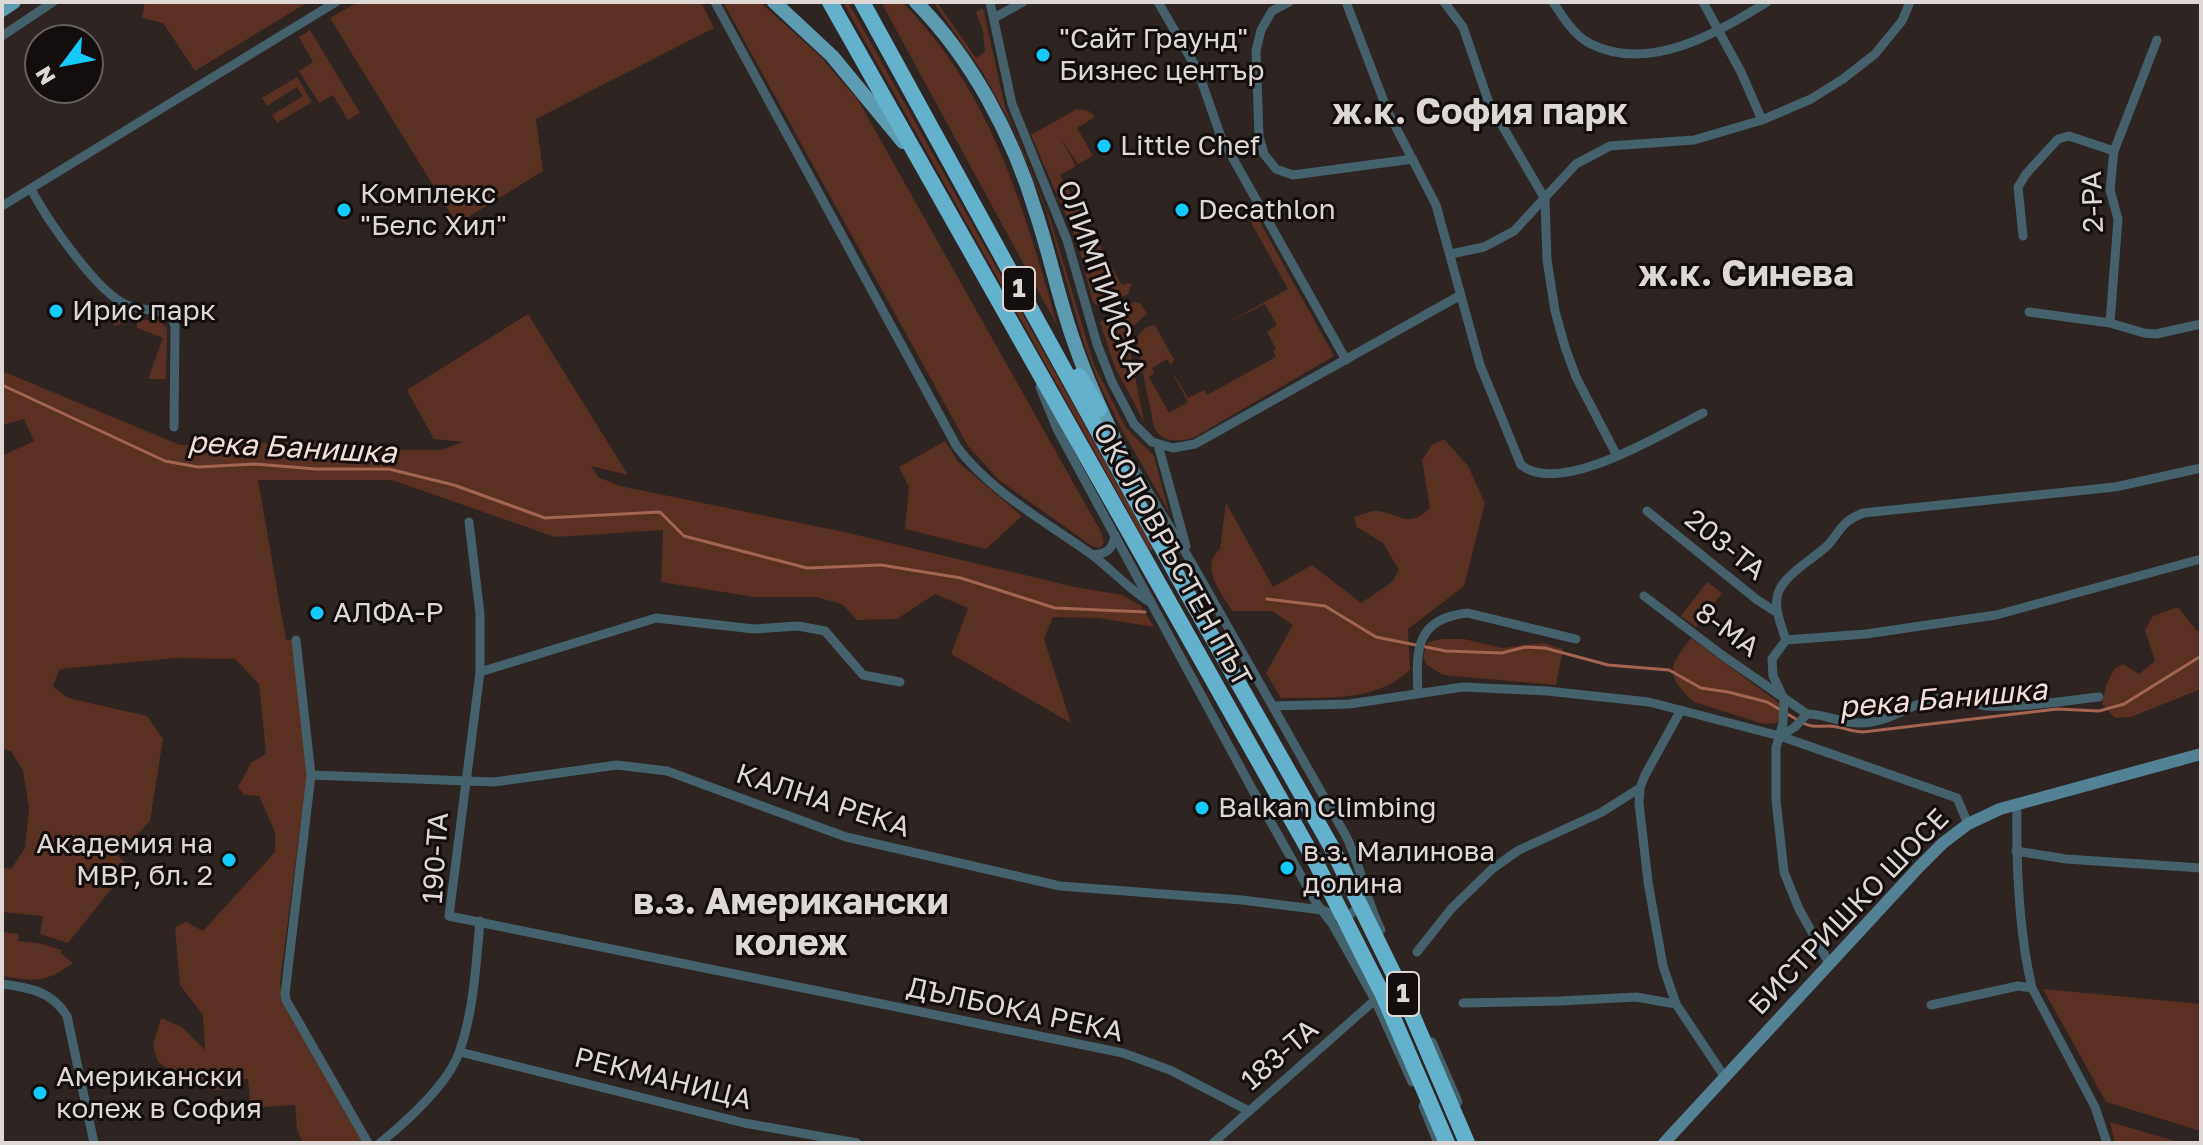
<!DOCTYPE html>
<html>
<head>
<meta charset="utf-8">
<style>
	body { margin:0 }
	#map { position:relative; width:2203px; height:1145px; overflow:hidden; background:#2e2421; font-family:"Golos Text",sans-serif }
	canvas { display:block }
	.frame { position:absolute; inset:0; border:4px solid #ddd7d5; pointer-events:none }
	.north { position:absolute; left:24px; top:24px; width:80px; height:80px; box-sizing:border-box; background:#130e0d; border:2px solid #645e5d; border-radius:50%; rotate:238deg; font-size:22px; font-weight:700; line-height:32px; text-align:center; color:#ddd7d5 }
	.north::after { content:''; display:block; margin:auto; width:28px; height:36px; background:#13cafb; clip-path:polygon(50% 0,100% 100%,50% 72%,0 100%) }
</style>
</head>
<body>
<div id="map">
<canvas width="2203" height="1145"></canvas>
<div class="frame"></div>
<div class="north">N</div>
</div>
<script>
const ctx = document.querySelector('canvas').getContext('2d');
ctx.lineJoin = 'round';
function paint(path, color) {
  ctx.fillStyle = color;
  ctx.fill(path, 'evenodd');
}
function stroke(path, color, width, dash) {
  ctx.strokeStyle = color;
  ctx.lineWidth = width;
  ctx.lineCap = dash ? 'butt' : 'round';
  ctx.setLineDash(dash || []);
  ctx.stroke(path);
}
function label(font, color, halo, rows, align = 'center') {
  ctx.font = font + ' "Golos Text",sans-serif';
  ctx.lineWidth = 6;
  ctx.setLineDash([]);
  ctx.textBaseline = 'middle';
  ctx.strokeStyle = halo;
  ctx.fillStyle = color;
  for (const [text, x, y, turn = 0] of rows) {
    ctx.save();
    ctx.translate(x, y);
    ctx.rotate((+turn || 0) * Math.PI / 180);
    ctx.textAlign = isNaN(turn) ? turn : align;
    if (halo) ctx.strokeText(text, 0, 0);
    ctx.fillText(text, 0, 0);
    ctx.restore();
  }
}
paint(new Path2D(`
	M 145,2 L 308,2 L 195,71 L 163,23 L 142,18 Z
	M 358,2 L 701,2 L 714,28 L 536,119 L 543,171 L 457,224 L 330,18 Z
	M 723,2 L 760,2 L 819,55 L 858,100 L 1101,532 L 1104,542 L 1100,548 L 1092,546 L 999,480 L 968,446 Z
	M 843,2 L 848,2 L 1154,549 L 1150,551 Z
	M 881,2 L 902,2 C 992,92 1024,209 1058,327 Z
	M 933,2 L 937,2 L 976,58 L 985,52 L 983,31 L 976,12 L 983,8 L 1005,107 L 1050,218 L 1094,365 L 1126,428 L 1154,456 L 1169,512 L 1122,430 L 1099,383 L 1084,344 L 1046,210 L 1012,126 L 983,73 Z
	M 310,30 L 360,113 L 348,120 L 333,95 L 319,103 L 299,71 L 313,62 L 299,37 Z
	M 297,77 L 312,102 L 277,123 L 272,115 L 303,96 L 297,87 L 267,106 L 262,98 Z
	M 1077,109 L 1089,111 L 1095,117 L 1077,128 L 1093,156 L 1078,164 L 1060,137 L 1076,166 L 1060,175 L 1122,285 L 1132,283 L 1128,294 L 1100,308 L 1093,302 L 1077,241 L 1031,135 Z
	M 1250,204 L 1334,356 L 1193,438 C 1179,442 1161,443 1154,427 L 1137,344 C 1137,333 1144,326 1155,325 L 1174,360 L 1171,365 L 1167,359 L 1152,368 L 1154,374 L 1149,377 L 1169,413 L 1188,402 L 1174,376 L 1180,372 L 1175,376 L 1188,398 L 1204,390 L 1207,395 L 1276,357 L 1273,351 L 1276,349 L 1267,332 L 1277,325 L 1265,304 L 1227,323 L 1288,289 L 1243,208 Z
	M 1134,302 L 1140,303 L 1147,314 L 1133,326 L 1128,341 L 1144,422 L 1114,365 L 1100,322 Z
	M 116,311 L 141,320 L 159,320 L 167,328 L 166,379 L 148,379 L 163,338 L 137,328 L 137,323 L 132,320 L 113,326 L 118,317 Z
	M 528,314 L 628,475 L 591,466 L 598,477 L 620,486 L 844,532 L 1075,587 L 1122,595 L 1141,606 L 1154,627 L 1098,618 L 1053,617 L 1044,639 L 1071,723 L 951,654 L 968,608 L 935,594 L 897,619 L 857,620 L 842,604 L 816,597 L 754,597 L 661,582 L 663,530 L 555,537 L 392,480 L 258,480 L 286,640 L 293,640 L 307,774 L 280,982 L 282,1002 L 364,1143 L 303,1143 L 297,1129 L 295,1105 L 251,1108 L 248,1079 L 229,1080 L 230,1089 L 214,1090 L 194,1075 L 171,1071 L 158,1062 L 153,1045 L 161,1018 L 182,1027 L 205,1050 L 203,1015 L 180,985 L 175,927 L 186,922 L 203,931 L 275,852 L 275,832 L 259,796 L 244,795 L 238,787 L 251,763 L 266,754 L 259,684 L 235,659 L 176,658 L 60,669 L 53,686 L 68,698 L 147,716 L 163,739 L 150,821 L 133,839 L 115,835 L 114,851 L 129,867 L 68,943 L 40,934 L 43,916 L 2,912 L 2,868 L 11,869 L 25,848 L 29,808 L 23,771 L 11,751 L 2,749 L 2,456 L 34,441 L 24,419 L 2,425 L 2,371 L 180,445 L 311,442 L 371,450 L 441,450 L 463,442 L 434,439 L 407,390 Z
	M 1444,439 L 1468,466 L 1485,503 L 1464,586 L 1408,629 L 1410,670 C 1374,703 1327,697 1281,698 L 1266,673 L 1293,625 L 1272,611 L 1232,611 C 1221,593 1199,566 1220,549 L 1226,503 L 1273,587 L 1312,565 L 1361,603 L 1392,582 L 1399,570 L 1383,543 L 1357,527 L 1354,517 C 1360,516 1368,511 1374,511 C 1398,511 1406,531 1430,508 L 1422,460 L 1432,445 Z
	M 945,441 L 959,463 L 1022,516 L 986,549 L 905,529 L 909,487 L 899,467 Z
	M 1707,582 L 1722,593 L 1696,627 L 1681,616 Z
	M 2178,607 L 2197,631 L 2201,630 L 2201,689 L 2131,717 L 2115,718 L 2102,704 L 2106,686 L 2114,669 L 2123,664 L 2139,674 L 2155,661 L 2145,630 L 2153,616 Z
	M 1691,638 L 1779,703 L 1780,718 L 1777,723 L 1764,724 L 1694,702 C 1665,675 1668,668 1691,638 Z
	M 1442,639 L 1464,639 L 1502,648 L 1543,643 L 1563,649 L 1556,685 L 1443,675 L 1427,665 L 1423,657 L 1428,642 Z
	M 2,932 L 19,934 L 18,941 L 38,943 L 62,950 L 60,953 L 73,963 C 44,984 36,981 2,976 Z
	M 2043,989 L 2201,1004 L 2201,1131 L 2106,1102 Z
	M 2110,1122 L 2182,1143 L 2115,1143 Z`), '#5a3023');
stroke(new Path2D(`
	M 2,385 L 165,461 L 198,467 L 255,464 L 316,469 L 389,469 L 454,485 L 545,518 L 660,512 L 684,536 L 807,568 L 881,565 L 961,578 L 1055,608 L 1145,612
	M 1267,599 L 1325,606 L 1376,637 L 1446,651 L 1502,653 L 1525,647 L 1545,648 L 1608,665 L 1669,670 L 1701,688 L 1728,692 L 1767,702 L 1796,719
	M 1803,723 C 1813,728 1819,726 1829,726 C 1840,726 1851,732 1863,732 L 2057,709 L 2099,711 L 2124,704 L 2201,656`), '#a36452', 3);
stroke(new Path2D(`
	M 715,2 L 957,447 C 992,493 1045,521 1091,554 C 1111,569 1128,588 1148,601
	M 990,2 L 1012,104 L 1067,240 L 1097,344 L 1112,382 L 1134,424 L 1152,442 L 1173,448 L 1195,444 L 1459,296
	M 1158,2 L 1198,71 L 1221,137 L 1346,360
	M 1289,2 L 1272,11 L 1261,30 L 1256,51 L 1259,136 L 1264,154 L 1276,169 L 1293,175 L 1413,159
	M 1346,2 L 1388,112 L 1436,205 L 1480,365 L 1521,465 C 1561,497 1663,433 1703,413
	M 1444,2 L 1463,27 L 1489,103 L 1545,199 L 1547,260 L 1555,311 L 1565,347 L 1576,377 L 1617,456
	M 1553,2 C 1562,16 1574,35 1589,43 C 1648,74 1718,33 1767,2
	M 1703,2 L 1741,72 L 1762,120
	M 994,18 L 1023,2
	M 2,36 L 53,2
	M 31,189 C 46,218 98,294 127,305 C 142,311 157,309 171,315 L 175,326 L 174,427
	M 2,206 L 336,2
	M 2023,236 L 2018,187 L 2026,174 L 2058,139 L 2069,136 L 2114,151
	M 1451,254 L 1484,247 L 1514,231 L 1576,164 L 1610,146 L 1694,140 L 1762,120 L 1811,99 L 1843,79 L 1875,54 L 1902,21 L 1910,2
	M 2029,312 L 2110,323 L 2144,333 L 2156,334 L 2201,324
	M 2110,323 L 2118,219 L 2110,190 L 2114,151 L 2157,40
	M 1040,387 L 1057,429 L 1251,787 L 1317,904 L 1333,925 L 1375,1000 L 1412,1082
	M 1158,445 L 1186,546
	M 1134,468 L 1190,560 L 1346,836 C 1361,866 1366,900 1381,930
	M 1647,511 L 1756,599 L 1776,612
	M 469,522 L 480,614 L 480,672 L 449,916 L 1123,1053 L 1170,1070 L 1249,1111
	M 1092,555 C 1106,554 1113,550 1115,535
	M 1644,596 L 1722,655 L 1807,714 C 1826,714 1843,724 1862,723 C 1891,723 1916,699 1944,698 C 1958,697 1973,705 1987,706 C 2024,708 2062,701 2099,697
	M 296,640 L 311,775 L 285,994 L 286,1000 L 368,1143
	M 1786,640 C 1771,598 1771,589 1808,561 C 1814,556 1822,551 1828,545 C 1842,529 1841,522 1863,513 L 2115,487 L 2201,468
	M 1786,640 L 1866,634 L 1996,615 L 2201,559
	M 1786,640 L 1772,659 L 1773,676 L 1784,699 L 1783,723 L 1776,748 L 1776,800 L 1784,872 L 1799,909 L 1829,963
	M 480,672 L 656,618 L 754,629 L 798,626 L 825,631 L 863,675 L 900,682
	M 1418,694 C 1416,650 1415,618 1468,613 L 1576,639
	M 1273,706 L 1349,704 L 1463,687 L 1547,691 L 1649,702 L 1780,736 L 1957,798 L 1968,824
	M 1681,710 L 1645,775 L 1640,788 L 1639,803 L 1648,882 L 1663,966 L 1676,1004 L 1724,1076
	M 1780,736 L 1795,727 L 1807,714
	M 311,775 L 494,782 L 617,765 L 667,771 L 846,837 L 1060,886 L 1242,900 L 1322,910 L 1340,917 L 1351,914 L 1361,903 L 1364,884
	M 2017,803 C 2016,864 2018,929 2032,988 L 2095,1107 L 2107,1143
	M 2016,851 L 2066,859 L 2201,868
	M 1417,952 L 1451,909 L 1492,869 L 1519,850 L 1602,812 L 1640,788
	M 2,984 C 30,988 52,991 67,1016 L 94,1143
	M 1463,1003 L 1560,1001 L 1636,997 L 1676,1004
	M 1931,1005 L 2018,986 L 2032,988
	M 1432,1042 L 1458,1102
	M 460,1052 L 744,1123 L 857,1143
	M 1423,1106 L 1438,1143
	M 380,1143 C 407,1121 449,1084 460,1050 C 474,1009 476,964 480,921
	M 1213,1143 L 1375,1000`), '#44616c', 9);
stroke(new Path2D(`
	M 1664,1143 L 1918,868 L 1943,843 L 1968,824 L 2000,809 L 2201,754`), '#528294', 12);
stroke(new Path2D(`
	M 774,2 L 832,56 L 903,142
	M 916,2 C 972,59 1013,136 1036,213 C 1050,255 1059,300 1074,342 C 1091,392 1115,439 1137,488
	M 2,10 L 14,2`), '#5c9bb2', 14);
stroke(new Path2D(`
	M 830,2 L 1314,859
	M 862,2 L 1177,575 L 1332,848
	M 1079,376 L 1099,409`), '#64b1ce', 16);
stroke(new Path2D(`
	M 1332,848 L 1401,989 L 1467,1143
	M 1314,859 L 1384,997 L 1447,1143`), '#64b1ce', 16);
for (const [x, y, r, color] of [
	[1043,55,8,"#13cafb"],
	[1104,146,8,"#13cafb"],
	[344,210,8,"#13cafb"],
	[1182,210,8,"#13cafb"],
	[56,311,8,"#13cafb"],
	[317,613,8,"#13cafb"],
	[1202,808,8,"#13cafb"],
	[229,860,8,"#13cafb"],
	[1287,868,8,"#13cafb"],
	[40,1093,8,"#13cafb"]
]) {
  const dot = new Path2D();
  dot.arc(x, y, r, 0, 2 * Math.PI);
  ctx.fillStyle = color;
  ctx.fill(dot);
  stroke(dot, '#130e0d', 3);
}
for (const [x, y, w] of [
	[1019,289,32],
	[1403,994,32]
]) {
  const box = new Path2D();
  box.roundRect(x - w / 2, y - 22, w, 44, 6);
  ctx.fillStyle = '#130e0d';
  ctx.fill(box);
  stroke(box, '#ddd7d5', 2);
}
label('bold 26px', '#ddd7d5', null, [
	["1",1019,289],
	["1",1403,994]
]);
label('28px', '#ddd7d5', '#130e0d', [
	["\"Сайт Граунд\"",1059,39],
	["Бизнес център",1059,71],
	["Little Chef",1120,146],
	["Комплекс",360,194],
	["\"Белс Хил\"",360,226],
	["Decathlon",1198,210],
	["Ирис парк",72,311],
	["АЛФА-Р",333,613],
	["Balkan Climbing",1218,808],
	["Академия на",213,844,"right"],
	["МВР, бл. 2",213,876,"right"],
	["в.з. Малинова",1303,852],
	["долина",1303,884],
	["Американски",56,1077],
	["колеж в София",56,1109]
], 'left');
label('28px', '#ddd7d5', '#130e0d', [
	["2-РА",2093,202,-92],
	["ОЛИМПИЙСКА",1101,279,70],
	["203-ТА",1725,545,39],
	["ОКОЛОВРЪСТЕН ПЪТ",1172,555,61],
	["8-МА",1727,630,36],
	["КАЛНА РЕКА",823,801,18],
	["190-ТА",436,858,-86],
	["БИСТРИШКО ШОСЕ",1849,912,-46],
	["ДЪЛБОКА РЕКА",1015,1010,12],
	["183-ТА",1280,1055,-41],
	["РЕКМАНИЦА",663,1079,14]
]);
label('italic 30px', '#f2dfd9', '#130e0d', [
	["река Банишка",292,448,3],
	["река Банишка",1943,699,-5]
]);
label('bold 36px', '#ddd7d5', '#130e0d', [
	["ж.к. София парк",1480,113],
	["ж.к. Синева",1746,275],
	["в.з. Американски",791,903],
	["колеж",791,944]
]);
</script>
</body>
</html>
